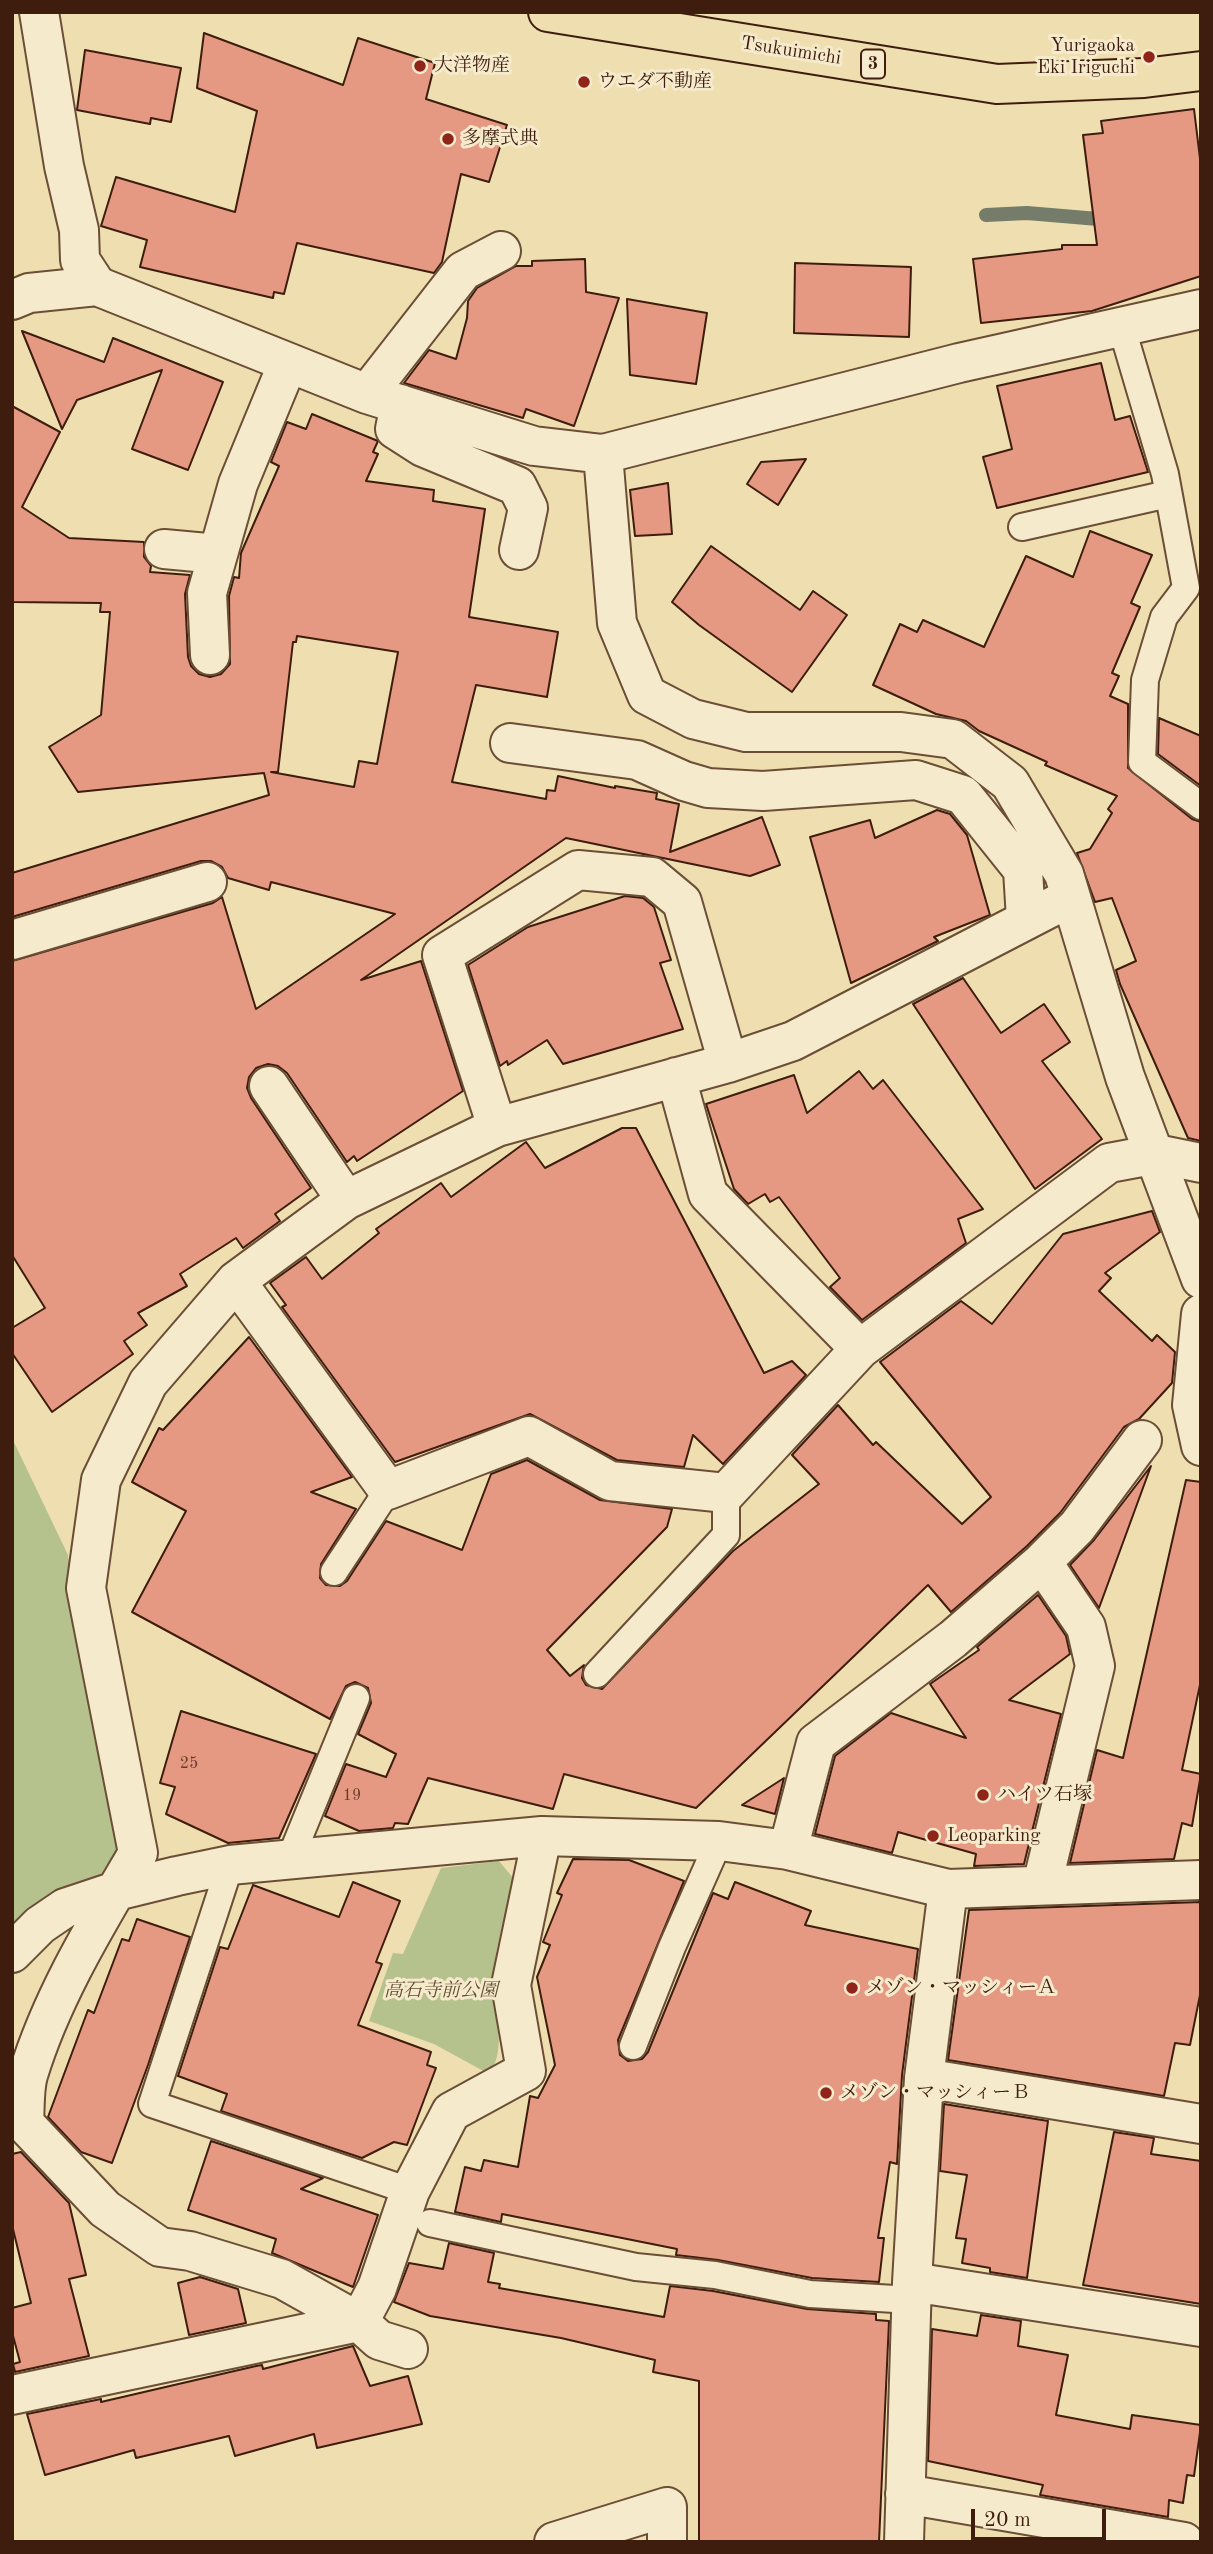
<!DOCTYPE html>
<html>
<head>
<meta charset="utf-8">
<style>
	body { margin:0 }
	#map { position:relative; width:1213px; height:2554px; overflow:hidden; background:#efdfb0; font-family:"Old Standard TT",serif }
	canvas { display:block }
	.frame { position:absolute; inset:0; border:14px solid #3e1d0e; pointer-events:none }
	.scale { position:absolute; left:971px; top:2509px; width:135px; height:32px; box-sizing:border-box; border:4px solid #3e1d0e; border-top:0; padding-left:9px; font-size:21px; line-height:24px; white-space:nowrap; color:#3e1d0e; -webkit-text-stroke:5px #f5eacc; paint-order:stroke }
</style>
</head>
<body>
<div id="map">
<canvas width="1213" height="2554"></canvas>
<div class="frame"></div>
<div class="scale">20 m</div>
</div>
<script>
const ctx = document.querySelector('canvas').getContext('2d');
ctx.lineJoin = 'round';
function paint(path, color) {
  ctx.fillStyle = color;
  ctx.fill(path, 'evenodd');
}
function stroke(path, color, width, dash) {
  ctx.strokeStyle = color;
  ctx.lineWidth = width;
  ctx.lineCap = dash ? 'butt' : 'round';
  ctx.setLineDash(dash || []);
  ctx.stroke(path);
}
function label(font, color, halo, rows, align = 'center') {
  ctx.font = font + ' "Old Standard TT","Noto Serif JP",serif';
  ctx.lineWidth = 6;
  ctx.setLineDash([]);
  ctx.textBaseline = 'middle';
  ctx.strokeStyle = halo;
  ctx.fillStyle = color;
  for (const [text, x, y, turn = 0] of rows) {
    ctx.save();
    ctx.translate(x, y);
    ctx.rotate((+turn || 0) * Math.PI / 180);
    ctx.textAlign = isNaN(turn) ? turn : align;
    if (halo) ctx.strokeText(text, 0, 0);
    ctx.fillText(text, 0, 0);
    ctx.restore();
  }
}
paint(new Path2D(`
	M 12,1438 L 68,1555 L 75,1617 L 121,1857 L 90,1889 L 12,1943 Z
	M 499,1861 L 514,1879 C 506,1915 492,1953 494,1991 C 496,2011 507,2060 487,2073 L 434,2044 L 369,2021 L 393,1953 L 403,1954 L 441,1868 Z`), '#b6c28d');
stroke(new Path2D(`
	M 986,215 L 1027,213 L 1110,220`), '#757d6a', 14);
const building = new Path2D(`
	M 204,33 L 343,85 L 358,38 L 435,63 L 426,99 L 507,125 L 489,182 L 461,174 L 442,262 L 434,273 L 297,243 L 284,294 L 274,292 L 273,298 L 140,267 L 147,240 L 101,226 L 116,177 L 235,212 L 257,111 L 197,88 Z
	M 85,50 L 181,68 L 171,122 L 151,118 L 150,124 L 77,110 Z
	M 1194,109 L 1201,167 L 1201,276 L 1092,311 L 981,323 L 973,259 L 1062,249 L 1062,245 L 1097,245 L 1083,135 L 1103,133 L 1101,121 Z
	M 585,259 L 586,292 L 619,298 L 574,426 L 526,409 L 523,418 L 404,383 L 429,350 L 456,359 L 467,318 L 468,301 L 477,288 L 516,266 L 532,266 L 532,261 Z
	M 795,263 L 911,267 L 909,337 L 794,333 Z
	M 627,299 L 707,313 L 696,384 L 630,375 Z
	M 22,331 L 104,362 L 113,338 L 223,382 L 188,470 L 132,449 L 162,370 L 77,400 L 62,429 Z
	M 1101,363 L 1115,420 L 1130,416 L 1148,472 L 997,508 L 983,457 L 1012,449 L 997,386 Z
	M 12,406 L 60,432 L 22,507 L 69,538 L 144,542 L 144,557 L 151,566 L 150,572 L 190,575 L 185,594 L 188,657 L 191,666 L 199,674 L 210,677 L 221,674 L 230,664 L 229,596 L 234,577 L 239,578 L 241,553 L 279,466 L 271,462 L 287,422 L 306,429 L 312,414 L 378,441 L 373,452 L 378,454 L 366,481 L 434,490 L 433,501 L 485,509 L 469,617 L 558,632 L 547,697 L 476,685 L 452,782 L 546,799 L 547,790 L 555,791 L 558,776 L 615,788 L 615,786 L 657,793 L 656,799 L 679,804 L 670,852 L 762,817 L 780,865 L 750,876 L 566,838 L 361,980 L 421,961 L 463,1091 L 357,1161 L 354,1156 L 347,1162 L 287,1073 L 278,1066 L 268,1064 L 256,1068 L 249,1077 L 247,1088 L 251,1098 L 311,1188 L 275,1214 L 280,1221 L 243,1248 L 236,1238 L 180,1274 L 187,1286 L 138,1313 L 147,1325 L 124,1341 L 133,1354 L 52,1412 L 12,1353 L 12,1328 L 45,1308 L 12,1255 L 12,961 L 213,903 L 222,897 L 256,1009 L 395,914 L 271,882 L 269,890 L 228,878 L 222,867 L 211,861 L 201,861 L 12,917 L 12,873 L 269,795 L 264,773 L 78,792 L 49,747 L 101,715 L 110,612 L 100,612 L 101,603 L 12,602 ZM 297,636 L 398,652 L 377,764 L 359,761 L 354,787 L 271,772 L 278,772 L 293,642 L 296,642 Z
	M 806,459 L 778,505 L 747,484 L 761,462 Z
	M 668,483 L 672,534 L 635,536 L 630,490 Z
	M 1090,531 L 1152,555 L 1131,603 L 1140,607 L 1112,673 L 1119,676 L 1110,696 L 1128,704 L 1128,768 L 1192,819 L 1201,822 L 1201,1141 L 1188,1138 L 1120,984 L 1116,970 L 1136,961 L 1112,898 L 1095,902 L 1077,853 L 1090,849 L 1112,813 L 1108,809 L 1117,796 L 1045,765 L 1047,762 L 979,731 L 966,721 L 936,714 L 873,685 L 900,624 L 917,632 L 923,620 L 984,647 L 1026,556 L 1073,577 Z
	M 711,546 L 800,610 L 813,591 L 847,615 L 792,692 L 699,625 L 672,602 Z
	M 1159,718 L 1201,736 L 1201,786 L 1158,754 Z
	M 937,810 L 950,814 L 967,835 L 990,915 L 934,937 L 938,941 L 851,983 L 810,837 L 870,820 L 875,838 Z
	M 625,896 L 643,898 L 654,907 L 671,960 L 660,963 L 683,1029 L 563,1064 L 547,1040 L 508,1065 L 507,1061 L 500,1066 L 468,965 L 528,927 Z
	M 963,978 L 1001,1033 L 1044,1004 L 1070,1042 L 1042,1061 L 1102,1139 L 1035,1189 L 913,1004 Z
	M 859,1071 L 873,1089 L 883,1080 L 983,1209 L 958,1219 L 966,1243 L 862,1320 L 830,1287 L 840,1278 L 779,1197 L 770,1202 L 765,1194 L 748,1204 L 734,1189 L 706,1104 L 794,1075 L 807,1113 Z
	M 622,1128 L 636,1128 L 764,1373 L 792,1361 L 806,1375 L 723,1464 L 693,1435 L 684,1467 L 617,1460 L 530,1414 L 395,1462 L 282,1307 L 286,1305 L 270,1283 L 306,1257 L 322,1279 L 379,1233 L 376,1229 L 441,1183 L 451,1197 L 526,1142 L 545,1168 Z
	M 1152,1211 L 1160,1232 L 1105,1273 L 1111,1278 L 1099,1291 L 1152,1341 L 1157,1335 L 1175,1352 L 1172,1383 L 1139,1419 L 1124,1427 L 1060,1513 L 1027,1546 L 951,1612 L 928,1585 L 696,1808 L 564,1774 L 553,1809 L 428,1778 L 408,1824 L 395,1823 L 393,1828 L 359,1831 L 325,1816 L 346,1764 L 386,1777 L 396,1754 L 358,1734 L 371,1703 L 368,1688 L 355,1682 L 346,1686 L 330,1719 L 132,1612 L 186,1511 L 132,1482 L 159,1428 L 163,1430 L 249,1337 L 352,1477 L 311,1492 L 356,1509 L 321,1564 L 320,1578 L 326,1585 L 340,1586 L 347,1581 L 386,1521 L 462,1550 L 491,1474 L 527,1460 L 600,1500 L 672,1509 L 667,1527 L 547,1650 L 570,1676 L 584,1665 L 582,1678 L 586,1685 L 602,1689 L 733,1551 L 819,1484 L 792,1455 L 838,1405 L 873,1445 L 876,1442 L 962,1524 L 991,1497 L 880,1362 L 961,1301 L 992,1324 L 1063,1234 Z
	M 1151,1466 L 1099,1608 L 1070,1565 L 1094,1540 Z
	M 1186,1480 L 1201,1482 L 1201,1680 L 1182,1770 L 1201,1774 L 1192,1826 L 1182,1823 L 1174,1859 L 1070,1863 L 1097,1750 L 1123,1758 Z
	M 1038,1595 L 1066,1636 L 1070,1654 L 1009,1700 L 1061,1714 L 1024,1864 L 974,1866 L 976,1854 L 898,1832 L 892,1853 L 815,1834 L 835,1756 L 891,1713 L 966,1738 L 930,1684 L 979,1650 L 977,1647 Z
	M 181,1711 L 316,1754 L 279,1838 L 228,1843 L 166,1814 L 175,1787 L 160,1783 Z
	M 784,1778 L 775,1814 L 742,1805 Z
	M 573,1859 L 629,1860 L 684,1881 L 618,2040 L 620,2055 L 628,2061 L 642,2059 L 648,2052 L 713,1893 L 728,1899 L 735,1882 L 811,1911 L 805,1925 L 918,1949 L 902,2075 L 897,2164 L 890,2162 L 878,2238 L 884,2238 L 879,2282 L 812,2278 L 718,2260 L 676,2255 L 677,2249 L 502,2214 L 501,2222 L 455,2212 L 465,2167 L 481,2171 L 484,2160 L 518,2167 L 530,2096 L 538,2098 L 555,2065 L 537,1977 L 550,1945 L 543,1942 L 562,1895 L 557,1893 Z
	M 353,1882 L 400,1901 L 376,1962 L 382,1964 L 358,2025 L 431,2052 L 427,2065 L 436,2068 L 407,2145 L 394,2142 L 362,2158 L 221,2111 L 227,2094 L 178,2076 L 220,1947 L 228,1949 L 253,1885 L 339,1917 Z
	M 1201,1902 L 1201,1990 L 1190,2045 L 1175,2043 L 1164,2096 L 948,2060 L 969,1910 Z
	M 137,1919 L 190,1937 L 148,2065 L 112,2163 L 81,2152 L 48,2117 L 88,2010 L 94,2013 L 122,1939 L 129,1941 Z
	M 944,2104 L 1048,2121 L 1027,2278 L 990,2272 L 990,2268 L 962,2263 L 966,2239 L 956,2238 L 967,2175 L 940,2171 Z
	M 1114,2132 L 1154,2138 L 1151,2154 L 1201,2161 L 1201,2304 L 1083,2285 Z
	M 211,2141 L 323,2178 L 301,2189 L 378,2215 L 353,2287 L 272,2253 L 276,2239 L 188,2210 Z
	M 21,2152 L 69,2203 L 86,2275 L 69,2279 L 89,2356 L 15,2372 L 13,2364 L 20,2362 L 12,2332 L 12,2308 L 31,2303 L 12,2225 L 12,2154 Z
	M 449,2243 L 494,2253 L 488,2282 L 500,2284 L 499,2288 L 664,2317 L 670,2286 L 713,2291 L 807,2309 L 876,2314 L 876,2320 L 889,2321 L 879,2542 L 699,2542 L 699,2381 L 653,2372 L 655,2360 L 561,2338 L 430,2316 L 394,2302 L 409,2263 L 443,2269 Z
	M 200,2277 L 238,2289 L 246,2323 L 189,2335 L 178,2283 Z
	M 981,2315 L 1021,2321 L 1018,2346 L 1068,2355 L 1056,2415 L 1130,2429 L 1132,2415 L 1201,2425 L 1194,2476 L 1187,2475 L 1183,2503 L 1169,2500 L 1168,2517 L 1040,2495 L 1043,2485 L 928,2461 L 932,2329 L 977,2336 Z
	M 353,2346 L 370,2386 L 408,2376 L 422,2424 L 317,2448 L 314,2434 L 235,2456 L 229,2436 L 136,2458 L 134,2450 L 45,2475 L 27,2414 L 101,2399 L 101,2402 L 256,2366 L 262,2365 L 263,2369 Z`);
paint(building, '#e59982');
stroke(building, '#3e1d0e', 2);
const service = new Path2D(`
	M 1121,325 L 1165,474 L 1186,588 L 1164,617 L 1145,680 L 1142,762 L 1201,806
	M 1022,527 L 1168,494
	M 334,1572 L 388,1490
	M 597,1674 L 726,1535 L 726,1493
	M 290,1859 L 356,1698
	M 230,1865 L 152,2104 L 410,2191
	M 633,2046 L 672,1947 L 719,1841
	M 430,2223 L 636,2267 L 715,2275 L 810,2294 L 912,2300`);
const minor = new Path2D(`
	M 39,12 L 64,166 L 79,230 L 80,260 L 97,286
	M 12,300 L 29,293 L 97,286 L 367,394 L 534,446 L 603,454 L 959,363 L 1201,309
	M 367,394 L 463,271 L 501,251
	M 400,404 L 395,429 L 423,447 L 517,486 L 528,508 L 519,550
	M 603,454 L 617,623 L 647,695 L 693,719 L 746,732 L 901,732 L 953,739 L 1010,783 L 1064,874 L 1125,1077 L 1201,1279
	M 164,549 L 218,554
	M 210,655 L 207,593 L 238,484 L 288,363
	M 510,743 L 637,760 L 684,781 L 708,788 L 763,791 L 916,780 L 963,795 L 1023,870 L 1026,919
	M 12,940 L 207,882
	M 676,1077 L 708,1194 L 860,1349
	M 269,1086 L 346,1200
	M 497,1127 L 442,955 L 578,870 L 652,877 L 682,902 L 728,1063
	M 236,1281 L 388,1490 L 529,1436 L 610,1481 L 726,1493 L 860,1349 L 1109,1163 L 1157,1154 L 1201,1163
	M 1201,1314 L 1192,1405 L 1201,1446
	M 1042,1562 L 1086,1627 L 1095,1666 L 1042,1885
	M 788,1850 L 816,1743 L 953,1639 L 1042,1562 L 1077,1527 L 1142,1440
	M 12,1953 L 40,1925 L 65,1908 L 116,1891 L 177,1876 L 230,1865 L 542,1836 L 719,1841 L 788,1850 L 948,1889 L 1201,1880
	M 924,2078 L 1201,2124
	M 912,2282 L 1201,2327
	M 408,2349 L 379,2340 L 359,2322 L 282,2279 L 190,2251 L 160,2247 L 105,2209 L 24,2123 C 25,2108 24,2089 28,2075 C 52,1996 97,1923 138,1853 L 86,1588 L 101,1480 L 148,1383 L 236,1281 L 346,1200 L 497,1127 L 728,1063 L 793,1041 L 1069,898
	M 12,2395 L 359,2322 L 377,2288 L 410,2191 L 451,2112 L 526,2071 L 511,1985 L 542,1836
	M 905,2494 L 1184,2542
	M 554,2542 L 667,2507 L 667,2542
	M 904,2542 L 912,2282 L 924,2078 L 948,1889`);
const primary = new Path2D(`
	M 548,12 L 997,84 L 1144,78 L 1201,71`);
stroke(service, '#6a4e36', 30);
stroke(minor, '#6a4e36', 42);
stroke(primary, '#3e1d0e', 42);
stroke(service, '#f5eacc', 26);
stroke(minor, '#f5eacc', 38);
stroke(primary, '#efdfb0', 38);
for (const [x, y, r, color] of [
	[1149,57,7,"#8f2418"],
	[420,66,7,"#8f2418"],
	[584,82,7,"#8f2418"],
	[448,139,7,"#8f2418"],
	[983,1795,7,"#8f2418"],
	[933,1836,7,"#8f2418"],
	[852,1988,7,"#8f2418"],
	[826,2093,7,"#8f2418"]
]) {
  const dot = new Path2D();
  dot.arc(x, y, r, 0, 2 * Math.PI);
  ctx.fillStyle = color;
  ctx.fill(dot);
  stroke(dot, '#f5eacc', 2.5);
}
label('16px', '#683c2b', null, [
	["25",189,1764],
	["19",352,1796]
]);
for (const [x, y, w] of [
	[873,64,24]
]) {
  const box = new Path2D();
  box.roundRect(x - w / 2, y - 14.5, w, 29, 5);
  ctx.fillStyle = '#f5eacc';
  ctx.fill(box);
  stroke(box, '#3e1d0e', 2);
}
label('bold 18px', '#3e1d0e', null, [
	["3",873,64]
]);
label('19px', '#3e1d0e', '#f5eacc', [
	["Yurigaoka",1135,46,"right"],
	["Eki Iriguchi",1135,68,"right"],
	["大洋物産",434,66],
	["ウエダ不動産",598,82],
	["多摩式典",462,139],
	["ハイツ石塚",997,1795],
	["Leoparking",947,1836],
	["メゾン・マッシィーＡ",866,1988],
	["メゾン・マッシィーＢ",840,2093]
], 'left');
label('19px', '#3e1d0e', '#f5eacc', [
	["Tsukuimichi",791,51,9]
]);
label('italic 19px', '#624f34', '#f5eacc', [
	["高石寺前公園",441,1991]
]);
</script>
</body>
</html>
